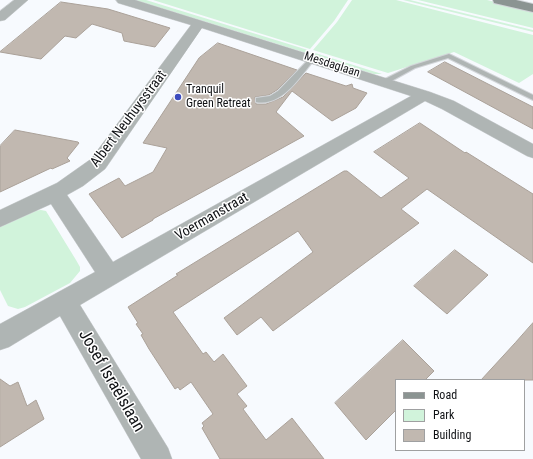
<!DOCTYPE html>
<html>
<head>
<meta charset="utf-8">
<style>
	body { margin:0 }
	#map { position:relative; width:533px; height:459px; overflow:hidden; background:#f7fafe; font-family:"Roboto Condensed",sans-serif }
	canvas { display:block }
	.legend { position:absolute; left:395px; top:379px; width:130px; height:72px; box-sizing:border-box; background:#fff; border:1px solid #9fa0a1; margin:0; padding:5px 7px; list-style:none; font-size:12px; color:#101215 }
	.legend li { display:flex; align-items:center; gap:8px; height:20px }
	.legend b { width:20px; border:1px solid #9fa0a1 }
</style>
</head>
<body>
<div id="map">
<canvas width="533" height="459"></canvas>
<ul class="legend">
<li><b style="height:5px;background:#8b9492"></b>Road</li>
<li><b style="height:11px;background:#d1f3db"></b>Park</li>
<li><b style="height:11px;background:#c1b8b0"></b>Building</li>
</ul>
</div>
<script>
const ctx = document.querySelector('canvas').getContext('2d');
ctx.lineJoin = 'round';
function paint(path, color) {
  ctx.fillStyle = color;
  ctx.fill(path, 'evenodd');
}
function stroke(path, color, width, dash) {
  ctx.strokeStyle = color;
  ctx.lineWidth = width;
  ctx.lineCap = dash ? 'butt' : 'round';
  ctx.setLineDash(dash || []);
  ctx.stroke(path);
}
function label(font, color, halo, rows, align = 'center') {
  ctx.font = font + ' "Roboto Condensed",sans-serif';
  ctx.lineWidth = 3;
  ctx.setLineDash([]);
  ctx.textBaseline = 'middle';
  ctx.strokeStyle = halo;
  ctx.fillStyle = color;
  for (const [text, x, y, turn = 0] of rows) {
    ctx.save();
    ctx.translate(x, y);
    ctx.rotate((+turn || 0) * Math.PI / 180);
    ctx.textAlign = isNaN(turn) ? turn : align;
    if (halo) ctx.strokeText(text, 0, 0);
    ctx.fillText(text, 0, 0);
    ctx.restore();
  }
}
paint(new Path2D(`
	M 135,0 L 146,0 L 308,50 L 306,53 Z
	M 153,0 L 348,0 L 334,21 L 310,49 Z
	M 352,0 L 396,0 L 533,35 L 533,74 L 519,83 L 454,52 L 388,73 L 313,50 L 337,22 Z
	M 403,0 L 410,0 L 533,30 L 533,32 Z
	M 418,0 L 487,0 L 533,11 L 533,28 Z
	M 312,52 L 382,74 L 373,74 L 310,54 Z
	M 41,210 L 46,211 L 76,260 L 80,267 L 80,271 L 70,283 L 25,307 L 18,309 L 8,306 L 0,290 L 0,227 L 32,211 Z`), '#d1f3db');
const building = new Path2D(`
	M 61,2 L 108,9 L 170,28 L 155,47 L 124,41 L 122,33 L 92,24 L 76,38 L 65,36 L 41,59 L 0,52 Z
	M 218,43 L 297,70 L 277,90 L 269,95 L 255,97 L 256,104 L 266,104 L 283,97 L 306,73 L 346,86 L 352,84 L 353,88 L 367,93 L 356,108 L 332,121 L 292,91 L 276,112 L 304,136 L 153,219 L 153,220 L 122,238 L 89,194 L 119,178 L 125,186 L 153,172 L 167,148 L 143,143 L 199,58 Z
	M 445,62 L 533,107 L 533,129 L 428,72 Z
	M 420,123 L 465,153 L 466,152 L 533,194 L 533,263 L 427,189 L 401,209 L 419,223 L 273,331 L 261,317 L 237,335 L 224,318 L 313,252 L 298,231 L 173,312 L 203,354 L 206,352 L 214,362 L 223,354 L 247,386 L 237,394 L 247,406 L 243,409 L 266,440 L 292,418 L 324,459 L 220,459 L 202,428 L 204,426 L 202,423 L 213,414 L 191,382 L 180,390 L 178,387 L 175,389 L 149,349 L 141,335 L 143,334 L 136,324 L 138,323 L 128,307 L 175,277 L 178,275 L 176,274 L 344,171 L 347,171 L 381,198 L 409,178 L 374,152 Z
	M 15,130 L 78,142 L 79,143 L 67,158 L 70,161 L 52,169 L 51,168 L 0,192 L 0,146 Z
	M 455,250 L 488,275 L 447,314 L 414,286 Z
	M 533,323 L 533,380 L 481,380 L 515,343 Z
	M 403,340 L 434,371 L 425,380 L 396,380 L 396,410 L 366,440 L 335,403 Z
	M 0,379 L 10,386 L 18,382 L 27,406 L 36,400 L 44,419 L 0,447 Z`);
paint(building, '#c1b8b0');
stroke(building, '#aaa199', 1);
const lane = new Path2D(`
	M 449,54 L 533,95 L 533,100 L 448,58 L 415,68 L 386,84 L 383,84 L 379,82 L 411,66 Z
	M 312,57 L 314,58 L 314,60 C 300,77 282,107 256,102 L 256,98 L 270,96 L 278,91 L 310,58 Z`);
const street = new Path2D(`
	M 14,0 L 28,0 L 5,20 L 0,21 L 0,11 Z
	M 116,0 L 135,0 L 430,92 L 454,101 L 533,144 L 533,158 L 527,156 L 442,109 L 425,101 L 80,305 L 168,448 L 172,459 L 141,459 L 60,316 L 9,347 L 0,350 L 0,324 L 95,272 L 51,204 L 0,227 L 0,210 L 57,183 L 91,159 L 191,25 L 118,3 ZM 202,28 L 411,96 L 113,262 L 67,195 L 83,186 L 105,169 Z`);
const secondary = new Path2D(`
	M 493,0 L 516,0 L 533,4 L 533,12 L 494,3 Z`);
stroke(lane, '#d2d5d9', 2);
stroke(street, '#d2d5d9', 1);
stroke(secondary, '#d2d5d9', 2);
paint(lane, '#afb5b4');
paint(street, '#afb5b4');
paint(secondary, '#8b9492');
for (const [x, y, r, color] of [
	[178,97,4,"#3c4bbe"]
]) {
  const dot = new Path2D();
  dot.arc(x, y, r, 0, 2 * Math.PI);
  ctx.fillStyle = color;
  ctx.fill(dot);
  stroke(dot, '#fff', 1.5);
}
label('12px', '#101215', '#fff', [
	["Mesdaglaan",332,65,18]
]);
label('12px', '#101215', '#fff', [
	["Tranquil",186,90],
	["Green Retreat",186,104]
], 'left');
label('14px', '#101215', '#fff', [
	["Albert Neuhuysstraat",129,119,-53],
	["Voermanstraat",212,217,-30]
]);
label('17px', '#101215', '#fff', [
	["Josef Israëlslaan",111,381,60]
]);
</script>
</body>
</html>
